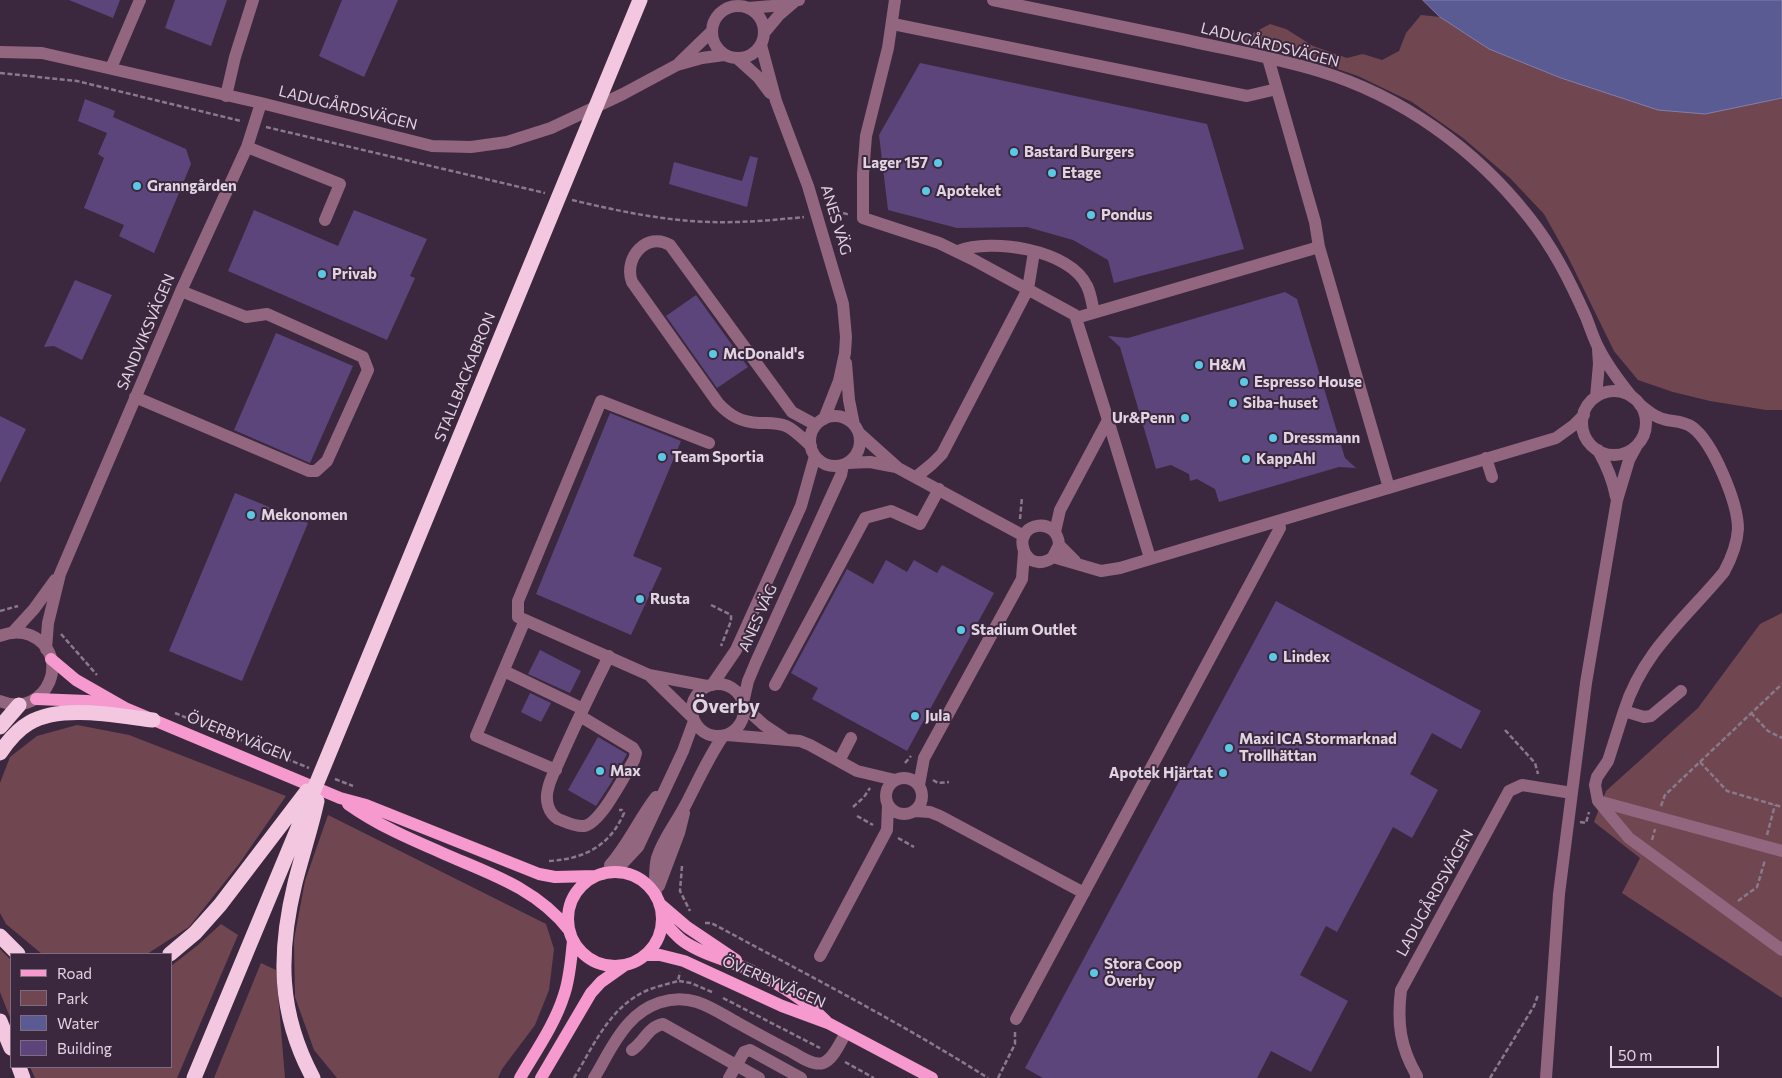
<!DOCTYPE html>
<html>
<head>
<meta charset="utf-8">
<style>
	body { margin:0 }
	#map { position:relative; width:1782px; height:1078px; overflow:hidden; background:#3c283e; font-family:Commissioner,sans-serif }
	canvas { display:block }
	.legend { position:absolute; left:10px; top:953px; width:162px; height:115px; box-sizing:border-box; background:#3c283e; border:1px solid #7e6d80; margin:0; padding:6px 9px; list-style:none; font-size:15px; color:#e1d4e2 }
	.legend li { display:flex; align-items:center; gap:10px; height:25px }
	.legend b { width:25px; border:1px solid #7e6d80 }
	.scale { position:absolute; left:1610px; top:1046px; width:109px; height:22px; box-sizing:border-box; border:2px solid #e1d4e2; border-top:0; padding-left:6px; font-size:15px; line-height:18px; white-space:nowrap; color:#e1d4e2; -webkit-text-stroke:4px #3c283e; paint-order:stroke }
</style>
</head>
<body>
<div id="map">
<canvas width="1782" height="1078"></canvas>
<ul class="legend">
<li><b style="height:6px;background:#f599cf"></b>Road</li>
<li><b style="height:14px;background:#704750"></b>Park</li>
<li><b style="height:14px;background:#5a5b93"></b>Water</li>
<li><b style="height:14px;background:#5c457b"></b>Building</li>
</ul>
<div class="scale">50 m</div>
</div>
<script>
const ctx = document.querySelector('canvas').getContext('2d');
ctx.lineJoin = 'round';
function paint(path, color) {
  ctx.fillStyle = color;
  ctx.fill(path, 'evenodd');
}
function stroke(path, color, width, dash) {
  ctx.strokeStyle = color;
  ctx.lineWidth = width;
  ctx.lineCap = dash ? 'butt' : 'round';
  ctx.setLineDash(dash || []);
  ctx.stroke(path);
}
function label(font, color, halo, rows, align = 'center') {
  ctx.font = font + ' Commissioner,sans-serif';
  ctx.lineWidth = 4;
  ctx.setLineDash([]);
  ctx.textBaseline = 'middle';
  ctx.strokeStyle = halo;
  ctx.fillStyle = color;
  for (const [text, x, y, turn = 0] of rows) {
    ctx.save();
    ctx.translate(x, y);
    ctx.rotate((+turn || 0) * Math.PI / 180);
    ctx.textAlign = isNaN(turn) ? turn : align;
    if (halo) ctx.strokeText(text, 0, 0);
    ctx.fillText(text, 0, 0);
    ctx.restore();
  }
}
paint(new Path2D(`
	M 1421,15 L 1440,17 L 1489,49 L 1561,78 L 1610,93 L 1760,102 L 1782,98 L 1782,410 L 1766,410 L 1710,401 L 1673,392 L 1638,380 L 1614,351 L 1568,257 L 1544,214 L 1510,178 L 1463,138 L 1412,102 L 1358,76 L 1297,55 L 1242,44 L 1246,37 L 1270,24 L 1286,29 L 1313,46 L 1347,58 L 1363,54 L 1382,60 L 1399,51 L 1406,33 Z
	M 1782,613 L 1782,998 L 1622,893 L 1640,858 L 1594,822 L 1606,791 L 1698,708 L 1760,624 Z
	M 77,725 L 129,735 L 286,796 L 239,864 L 189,927 L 147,954 L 42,954 L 6,924 L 0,913 L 0,783 L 10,757 L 37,736 Z
	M 328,815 L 546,924 L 554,949 L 549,990 L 535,1025 L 502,1069 L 498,1078 L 337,1078 L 314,1050 L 295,997 L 294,940 L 305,881 Z
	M 221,924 L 238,935 L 177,1078 L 35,1078 L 30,1067 L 171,1067 L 171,966 L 198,945 Z
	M 0,949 L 11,960 L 11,1020 L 0,992 Z
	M 261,963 L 276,970 L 285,1078 L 214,1078 Z`), '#704750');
const water = new Path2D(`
	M 1423,0 L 1782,0 L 1782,98 L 1705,114 L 1658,110 L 1561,78 L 1489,49 L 1440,17 Z`);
paint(water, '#5a5b93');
stroke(water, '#827fab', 1);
paint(new Path2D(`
	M 69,0 L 120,0 L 113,18 Z
	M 175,0 L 227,0 L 211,46 L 165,28 Z
	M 342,0 L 398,0 L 364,77 L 319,56 Z
	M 920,63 L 1207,124 L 1244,249 L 1114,283 L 1108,260 L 1073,240 L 1027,227 L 957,228 L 888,210 L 879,135 Z
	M 85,99 L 115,111 L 113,117 L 186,149 L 191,164 L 154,253 L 119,236 L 124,225 L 84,208 L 104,158 L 98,154 L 107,133 L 78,121 Z
	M 750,156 L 758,158 L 747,207 L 669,184 L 674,162 L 742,181 Z
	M 254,210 L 338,246 L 354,210 L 427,239 L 410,276 L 415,278 L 387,340 L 228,271 Z
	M 75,280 L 112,295 L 82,360 L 54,346 L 44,347 Z
	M 1285,292 L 1297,299 L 1345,458 L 1356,468 L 1339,467 L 1219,502 L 1215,489 L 1197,479 L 1190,481 L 1189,474 L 1171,465 L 1156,469 L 1120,347 L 1108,336 L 1128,338 Z
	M 696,295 L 748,367 L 717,388 L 666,316 Z
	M 276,333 L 353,366 L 310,463 L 234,430 Z
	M 610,413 L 681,441 L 633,556 L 662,568 L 631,635 L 536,594 Z
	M 0,416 L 26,429 L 0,483 Z
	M 235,493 L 308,523 L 242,681 L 169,651 Z
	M 886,560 L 907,572 L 914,560 L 937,573 L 942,565 L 994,593 L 907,751 L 812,699 L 818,688 L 791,673 L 847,569 L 873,584 Z
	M 1276,601 L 1481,711 L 1461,749 L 1432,733 L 1410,774 L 1438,790 L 1412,838 L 1393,827 L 1337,932 L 1326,926 L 1300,975 L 1348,1001 L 1311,1072 L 1271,1051 L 1257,1078 L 1043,1078 L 1025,1068 Z
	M 540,650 L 581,671 L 570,693 L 528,674 Z
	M 530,693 L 551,703 L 541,722 L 521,712 Z
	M 598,737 L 627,754 L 611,783 L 596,806 L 568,790 Z`), '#5c457b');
stroke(new Path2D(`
	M 0,73 L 77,81 L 241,121
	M 266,127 L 545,193
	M 572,200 C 618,211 665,221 712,222 C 743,223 774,220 804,217
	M 829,212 L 833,210 L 850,215
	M 1020,519 L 1022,497
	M 711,605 L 731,615 L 731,621 L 721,646
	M 0,611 L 18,606
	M 61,634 L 97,675
	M 175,713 L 309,768
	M 1751,713 L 1768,731 L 1782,738
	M 1505,730 L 1535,763 L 1538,774
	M 1700,762 L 1727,791 L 1782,807
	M 905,763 L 911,756
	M 335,779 L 353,786
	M 933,780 L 938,783 L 949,782
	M 1661,806 L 1665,795 L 1782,684
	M 853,807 L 864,797 L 870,788
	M 857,816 L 873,825
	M 1580,822 L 1586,823 L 1589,812
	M 1767,835 L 1775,805
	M 898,838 L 914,847
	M 1652,840 L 1655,829
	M 549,861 C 584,859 610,846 624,813 L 622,810 L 619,810
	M 682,866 L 680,891 L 690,911
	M 1738,901 L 1757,887 L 1765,860
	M 705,923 L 711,923 L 717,926 C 808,975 901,1023 988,1078
	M 679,981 L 691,983 L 712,992
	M 723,998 L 820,1048
	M 845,1062 L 874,1078
	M 574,1078 C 594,1045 610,1006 648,990 C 658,986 668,984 678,981 L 680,972
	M 998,1078 L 1015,1044 L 1015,1031
	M 1490,1078 L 1534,1006 L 1538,995`), '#89798b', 2.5, [5, 2.5]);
stroke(new Path2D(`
	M 895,0 L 888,48 L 866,136 L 863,174 L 863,218 L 939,243 L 972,259 L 1075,315 L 1108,420 L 1060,510 L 1055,532
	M 993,0 C 1057,13 1122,27 1186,40 C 1230,50 1276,58 1319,71 C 1402,96 1475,149 1528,216 C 1553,247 1570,281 1586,317 C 1590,327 1593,337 1598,347 C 1607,365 1619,381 1632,397
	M712 32a26 26 0 1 1 52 0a26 26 0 1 1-52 0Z
	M 748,8 L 772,6 L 799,0
	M 893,24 L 1247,96 L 1277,89
	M 764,33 L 779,15 L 793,3
	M 761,45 L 776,101 L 808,186 L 843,304 L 846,337 L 845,353 L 839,381 L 824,419
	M 0,52 L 42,53 L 261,103 L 432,146 L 471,147 L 507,142 L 551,128 L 623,94 L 677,65 L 702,58 L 724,55
	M 1268,58 L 1315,222 L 1319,247 L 1389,488
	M 738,59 L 758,77 L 770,93
	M 679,63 L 711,32
	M 111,68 L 140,0
	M 226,96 L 235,57 L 253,0
	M 247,147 L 340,184 L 325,220
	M 958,251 C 991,238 1070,249 1087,286 C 1091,294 1092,304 1094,312
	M 1076,318 L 1319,247
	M 846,363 L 849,400 L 854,425
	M1582 423a32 32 0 1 1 64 0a32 32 0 1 1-64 0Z
	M 135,397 L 309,471 L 316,471 L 327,461 L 368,370 L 363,357 L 267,314 L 246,317 L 181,291
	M 1596,397 L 1599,364 L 1598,349
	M810 441a25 25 0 1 1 50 0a25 25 0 1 1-50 0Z
	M 1108,420 L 1150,558
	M 859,433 L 898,468 L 1024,536
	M 811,446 C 803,439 795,430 786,426 C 777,422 768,423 759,423 C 741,422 730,416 718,403 L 632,282 C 623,258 647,231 670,245 L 792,412 L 816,425
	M 1598,450 C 1607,466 1613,480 1616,497
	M 1486,458 L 1492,477
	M 848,463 L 870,462 L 896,467
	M 916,477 L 932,464 L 942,454 L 1028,289 L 1034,252
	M 1059,545 L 1053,557 C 1047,562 1039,564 1031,560 C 1027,557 1024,553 1023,547 C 1017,522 1058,516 1059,545 L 1075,561
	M 1053,557 L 1101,571 L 1120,568 L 1556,438 L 1574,425 L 1584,415
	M 525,620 L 476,736 L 556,770
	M 13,632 L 34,609 L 55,580
	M 0,636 C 10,632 20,631 30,635 C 74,654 47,720 0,701
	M 46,649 L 48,623 L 60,574 L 181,291 L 247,147 L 261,103
	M 504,671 L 583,709
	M 649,675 L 692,717
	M692 710a26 26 0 1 1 52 0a26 26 0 1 1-52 0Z
	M 712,685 L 736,650 L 801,506 L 815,456
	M 775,685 L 865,518 L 891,511 L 920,524 L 939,489
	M 707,686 L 649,675 L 525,620 L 518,617 L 518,601 L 601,401 L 709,443
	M 1681,691 L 1651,716 L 1644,717 L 1624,711 L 1608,761 L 1597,777 L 1595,785 L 1598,801 L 1629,838 L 1782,950
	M 743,703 L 748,681 L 756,662 L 841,475 L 843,465
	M 744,707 L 764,725 L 785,739
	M 1624,711 C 1643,651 1686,618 1724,572 C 1731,559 1737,545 1738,529 C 1738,503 1713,442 1692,427 C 1682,420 1672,422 1663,419 C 1654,417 1647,410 1640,405
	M 580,716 L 633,748 L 636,753 L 634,760 C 624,776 601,823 584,826 C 575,827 566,822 558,819 C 548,813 545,800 548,789 C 550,778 557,767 561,757 C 576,723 592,690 609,656
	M 727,735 L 800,741 L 810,745 L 857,771 L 895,780
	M 839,761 L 851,738
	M886 796a18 18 0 1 1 36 0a18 18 0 1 1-36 0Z
	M 919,785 L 924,758 L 1022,579 L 1024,552
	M 1598,801 L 1782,851
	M 915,811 L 930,812 L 940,816 L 1084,893
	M 610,865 C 628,845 639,819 656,797
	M 603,874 L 623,863 L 638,847 L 683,751 L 694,721
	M 659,886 L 679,833 L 684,813
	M 656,896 C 655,884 654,870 657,858 C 663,838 677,822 686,804 C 698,781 708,758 723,736
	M 820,956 L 887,830 L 888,805
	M 1016,1019 L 1280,528 L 1278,521
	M 632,1050 C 644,1042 648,1027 663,1024 L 759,1078
	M 594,1078 C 605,1060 614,1039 629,1023 C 646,1004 672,994 697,1002 C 712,1007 725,1016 738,1023 C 756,1033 774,1043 792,1052 C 800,1057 814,1066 823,1063 C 834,1059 840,1042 846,1033
	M 729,1078 L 744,1052 L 750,1050 L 801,1078
	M 1416,1078 L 1417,1076 C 1400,1047 1397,1023 1401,990 L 1509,791 L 1522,785 L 1572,793
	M 1546,1078 L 1559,894 L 1586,683 L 1617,500 L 1629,460 L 1636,447`), '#93667f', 12);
stroke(new Path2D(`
	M 51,659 L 76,680 L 125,708 L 340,798 L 366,805 L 539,874 L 555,877 L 595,876
	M 36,699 L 87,701 L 113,706
	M 348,804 C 383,829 422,844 461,861 C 502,878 541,894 569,930
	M568 919a47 47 0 1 1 94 0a47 47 0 1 1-94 0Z
	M 659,903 L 687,927 L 736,960
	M 662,919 C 668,926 675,935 683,941 C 703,955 728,960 750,970 C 778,983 804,999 826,1021
	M 646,955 L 660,955 L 684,961 L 782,1006 L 828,1023 L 932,1078
	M 520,1078 C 536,1051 555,1024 564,995 C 570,978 571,958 573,941
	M 541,1078 L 591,993 L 601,982 L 625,965`), '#f599cf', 12);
stroke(new Path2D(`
	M 0,727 L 19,705
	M 0,753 C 8,741 17,730 29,723 C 61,704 118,716 153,720
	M 0,936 L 18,954
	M 170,954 L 195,933 L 220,905 L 307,791
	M 0,1021 L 11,1048
	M 19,1067 L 23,1078
	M 194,1078 L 323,768 L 640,0
	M 313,1078 C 278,1013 278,953 295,883 C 302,855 311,829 317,801`), '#f4c7e0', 15);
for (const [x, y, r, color] of [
	[1014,152,5,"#5bc8e6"],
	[938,163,5,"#5bc8e6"],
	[1052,173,5,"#5bc8e6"],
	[137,186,5,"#5bc8e6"],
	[926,191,5,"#5bc8e6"],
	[1091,215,5,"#5bc8e6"],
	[322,274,5,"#5bc8e6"],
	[713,354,5,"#5bc8e6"],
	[1199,365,5,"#5bc8e6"],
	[1244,382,5,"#5bc8e6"],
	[1233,403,5,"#5bc8e6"],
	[1185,418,5,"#5bc8e6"],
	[1273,438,5,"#5bc8e6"],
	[662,457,5,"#5bc8e6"],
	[1246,459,5,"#5bc8e6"],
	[251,515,5,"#5bc8e6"],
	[640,599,5,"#5bc8e6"],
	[961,630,5,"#5bc8e6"],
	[1273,657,5,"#5bc8e6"],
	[915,716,5,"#5bc8e6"],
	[1229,748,5,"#5bc8e6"],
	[600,771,5,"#5bc8e6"],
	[1223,773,5,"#5bc8e6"],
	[1094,973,5,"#5bc8e6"]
]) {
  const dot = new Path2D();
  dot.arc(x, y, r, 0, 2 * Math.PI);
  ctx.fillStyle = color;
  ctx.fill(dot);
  stroke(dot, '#3c283e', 2);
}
label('15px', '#e1d4e2', '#3c283e', [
	["LADUGÅRDSVÄGEN",1270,45,14],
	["LADUGÅRDSVÄGEN",348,108,14],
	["ANES VÄG",836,220,73],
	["SANDVIKSVÄGEN",146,332,-67],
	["STALLBACKABRON",465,377,-68],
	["ANES VÄG",758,618,-66],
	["ÖVERBYVÄGEN",239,737,22],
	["LADUGÅRDSVÄGEN",1435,893,-61],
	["ÖVERBYVÄGEN",774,982,23]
]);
label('bold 15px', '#e1d4e2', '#3c283e', [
	["Bastard Burgers",1024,152],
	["Lager 157",928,163,"right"],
	["Etage",1062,173],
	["Granngården",147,186],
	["Apoteket",936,191],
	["Pondus",1101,215],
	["Privab",332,274],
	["McDonald's",723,354],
	["H&M",1209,365],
	["Espresso House",1254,382],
	["Siba-huset",1243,403],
	["Ur&Penn",1175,418,"right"],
	["Dressmann",1283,438],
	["Team Sportia",672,457],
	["KappAhl",1256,459],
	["Mekonomen",261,515],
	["Rusta",650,599],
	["Stadium Outlet",971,630],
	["Lindex",1283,657],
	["Jula",925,716],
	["Maxi ICA Stormarknad",1239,739],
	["Trollhättan",1239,756],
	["Max",610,771],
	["Apotek Hjärtat",1213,773,"right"],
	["Stora Coop",1104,964],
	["Överby",1104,981]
], 'left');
label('bold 20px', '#e1d4e2', '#3c283e', [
	["Överby",726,706]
]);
</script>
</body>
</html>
